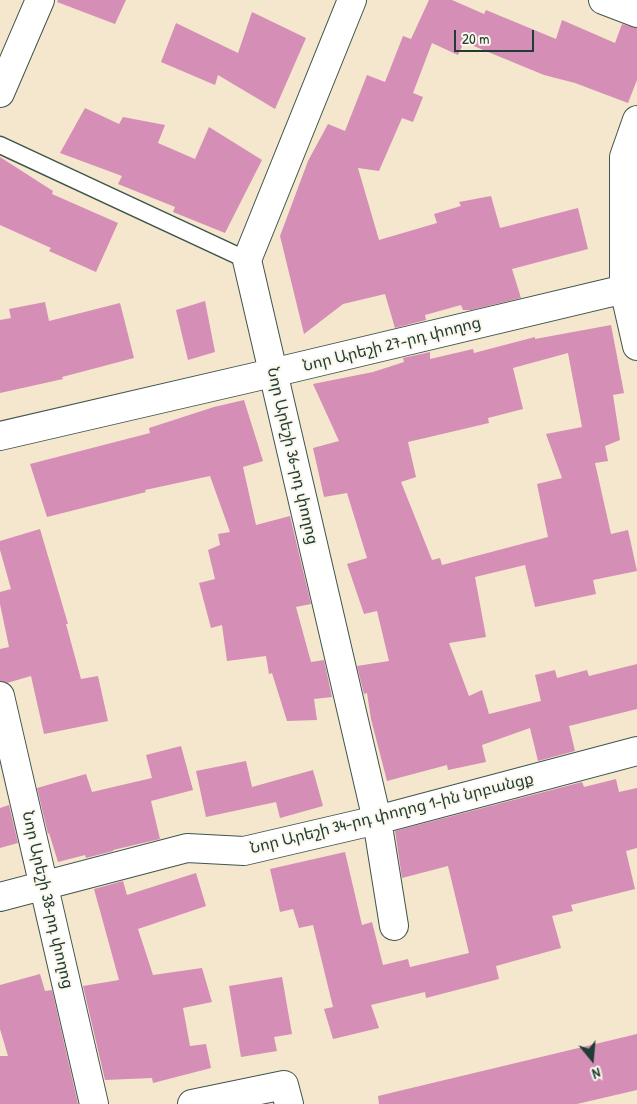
<!DOCTYPE html>
<html>
<head>
<meta charset="utf-8">
<style>
	body { margin:0 }
	#map { position:relative; width:637px; height:1104px; overflow:hidden; background:#f5e6ce; font-family:"Patrick Hand",sans-serif }
	canvas { display:block }
	.north { position:absolute; left:567px; top:1034px; width:50px; height:50px; -webkit-text-stroke:4px #fbf7ec; paint-order:stroke; rotate:163deg; font-size:14px; font-weight:700; line-height:20px; text-align:center; color:#1f3d34 }
	.north::after { content:''; display:block; margin:auto; width:18px; height:22px; background:#1f3d34; clip-path:polygon(50% 0,100% 100%,50% 72%,0 100%) }
	.scale { position:absolute; left:454px; top:30px; width:80px; height:22px; box-sizing:border-box; border:2px solid #1f3d34; border-top:0; padding-left:6px; font-size:15px; line-height:18px; white-space:nowrap; color:#1f3d34; -webkit-text-stroke:4px #fbf7ec; paint-order:stroke }
</style>
</head>
<body>
<div id="map">
<canvas width="637" height="1104"></canvas>
<div class="north">N</div>
<div class="scale">20 m</div>
</div>
<script>
const ctx = document.querySelector('canvas').getContext('2d');
ctx.lineJoin = 'round';
function paint(path, color) {
  ctx.fillStyle = color;
  ctx.fill(path, 'evenodd');
}
function stroke(path, color, width, dash) {
  ctx.strokeStyle = color;
  ctx.lineWidth = width;
  ctx.lineCap = dash ? 'butt' : 'round';
  ctx.setLineDash(dash || []);
  ctx.stroke(path);
}
function label(font, color, halo, rows, align = 'center') {
  ctx.font = font + ' "Patrick Hand","Noto Sans Armenian",sans-serif';
  ctx.lineWidth = 4;
  ctx.setLineDash([]);
  ctx.textBaseline = 'middle';
  ctx.strokeStyle = halo;
  ctx.fillStyle = color;
  for (const [text, x, y, turn = 0] of rows) {
    ctx.save();
    ctx.translate(x, y);
    ctx.rotate((+turn || 0) * Math.PI / 180);
    ctx.textAlign = isNaN(turn) ? turn : align;
    if (halo) ctx.strokeText(text, 0, 0);
    ctx.fillText(text, 0, 0);
    ctx.restore();
  }
}
paint(new Path2D(`
	M 58,0 L 126,0 L 115,24 L 57,2 Z
	M 429,0 L 452,0 L 484,14 L 486,10 L 556,39 L 562,20 L 615,43 L 622,24 L 637,28 L 637,80 L 628,103 L 575,83 L 544,75 L 464,42 L 458,55 L 432,43 L 413,93 L 423,97 L 413,122 L 402,118 L 379,171 L 358,168 L 379,240 L 437,223 L 434,214 L 461,206 L 459,202 L 491,196 L 500,228 L 578,208 L 588,249 L 512,269 L 521,298 L 471,310 L 463,310 L 461,305 L 425,315 L 426,320 L 395,328 L 385,294 L 343,304 L 304,334 L 280,236 L 308,161 L 328,124 L 345,131 L 367,75 L 385,82 L 403,36 L 411,39 Z
	M 252,12 L 306,38 L 275,109 L 218,75 L 215,85 L 161,62 L 176,23 L 238,53 Z
	M 85,108 L 119,124 L 123,117 L 165,125 L 158,143 L 195,159 L 209,127 L 262,160 L 225,233 L 173,212 L 175,207 L 118,184 L 122,176 L 60,153 Z
	M 0,157 L 53,191 L 52,194 L 118,223 L 96,272 L 49,251 L 51,248 L 0,225 Z
	M 205,301 L 215,352 L 188,360 L 176,310 Z
	M 45,302 L 49,321 L 120,303 L 134,358 L 62,377 L 63,379 L 0,393 L 0,320 L 11,318 L 9,309 Z
	M 611,325 L 624,393 L 613,395 L 620,440 L 605,446 L 608,461 L 595,463 L 611,534 L 628,530 L 637,571 L 593,580 L 596,594 L 535,607 L 525,565 L 475,577 L 486,637 L 449,643 L 469,696 L 482,690 L 489,714 L 541,701 L 535,675 L 555,670 L 557,678 L 587,670 L 589,676 L 637,664 L 637,709 L 569,726 L 575,751 L 538,761 L 530,728 L 482,745 L 486,762 L 448,770 L 447,765 L 387,781 L 371,719 L 367,693 L 364,694 L 357,666 L 389,661 L 377,611 L 364,614 L 347,564 L 367,558 L 347,493 L 324,497 L 313,448 L 339,441 L 313,384 L 373,372 L 404,362 L 403,358 L 430,352 L 430,359 L 473,349 L 474,353 L 535,337 L 535,339 ZM 568,353 L 582,427 L 546,434 L 562,478 L 537,484 L 548,537 L 442,565 L 440,558 L 432,560 L 401,482 L 416,477 L 408,442 L 489,423 L 488,418 L 523,409 L 513,368 Z
	M 244,400 L 263,461 L 243,467 L 256,525 L 290,516 L 311,604 L 296,607 L 311,662 L 324,660 L 332,697 L 314,699 L 317,720 L 287,721 L 272,673 L 269,674 L 266,656 L 227,661 L 222,625 L 211,628 L 199,583 L 215,579 L 208,550 L 220,545 L 218,534 L 230,532 L 210,476 L 145,490 L 146,492 L 47,517 L 30,464 L 150,433 L 149,428 L 214,407 Z
	M 40,529 L 68,624 L 66,624 L 81,679 L 98,676 L 108,721 L 44,734 L 31,676 L 7,683 L 0,681 L 0,649 L 9,647 L 0,604 L 0,592 L 11,589 L 0,550 L 0,541 Z
	M 181,746 L 193,790 L 151,801 L 160,839 L 113,850 L 113,851 L 86,858 L 85,855 L 58,862 L 49,833 L 48,834 L 37,788 L 86,774 L 92,792 L 152,778 L 146,755 Z
	M 246,761 L 252,787 L 313,770 L 323,806 L 280,818 L 276,802 L 206,817 L 196,771 Z
	M 616,779 L 619,792 L 637,788 L 637,848 L 626,851 L 635,889 L 571,905 L 573,911 L 552,916 L 561,948 L 496,966 L 499,979 L 426,998 L 425,992 L 371,1005 L 379,1028 L 333,1039 L 324,1009 L 333,1007 L 313,925 L 299,928 L 293,909 L 280,912 L 270,869 L 345,852 L 362,925 L 372,922 L 383,965 L 408,959 L 410,967 L 469,953 L 448,866 L 402,878 L 395,831 L 582,782 L 584,787 Z
	M 9,805 L 18,843 L 0,848 L 0,808 Z
	M 196,873 L 206,906 L 138,929 L 153,975 L 202,968 L 212,1002 L 183,1008 L 190,1046 L 206,1044 L 211,1068 L 153,1083 L 152,1078 L 105,1080 L 83,986 L 119,980 L 94,889 L 123,881 L 127,895 Z
	M 40,974 L 45,991 L 52,990 L 78,1104 L 0,1104 L 0,1056 L 8,1056 L 0,1029 L 0,985 Z
	M 282,977 L 292,1034 L 274,1037 L 277,1051 L 241,1057 L 229,986 Z
	M 637,1034 L 637,1090 L 577,1104 L 379,1104 L 378,1096 Z`), '#d58eb5');
const lane = new Path2D(`
	M 0,145 L 247,260`);
const street = new Path2D(`
	M 352,0 L 247,260 L 377,820 L 394,926
	M 603,0 L 637,13
	M 0,93 L 40,0
	M 637,120 L 624,157 L 624,289 L 637,346
	M 0,436 L 272,373 L 637,286
	M 0,696 L 94,1104
	M 0,897 L 187,848 L 244,851 L 377,820 L 637,751
	M 192,1104 L 284,1085 L 289,1104`);
stroke(lane, '#3f564b', 19);
stroke(street, '#3f564b', 30);
stroke(lane, '#fff', 16);
stroke(street, '#fff', 28);
label('16px', '#1f3d34', '#fbf7ec', [
	["Նոր Արեշի 27-րդ փողոց",392,345,-14],
	["Նոր Արեշի 36-րդ փողոց",292,456,77],
	["Նոր Արեշի 34-րդ փողոց 1-ին նրբանցք",392,814,-14],
	["Նոր Արեշի 38-րդ փողոց",47,900,77]
]);
</script>
</body>
</html>
